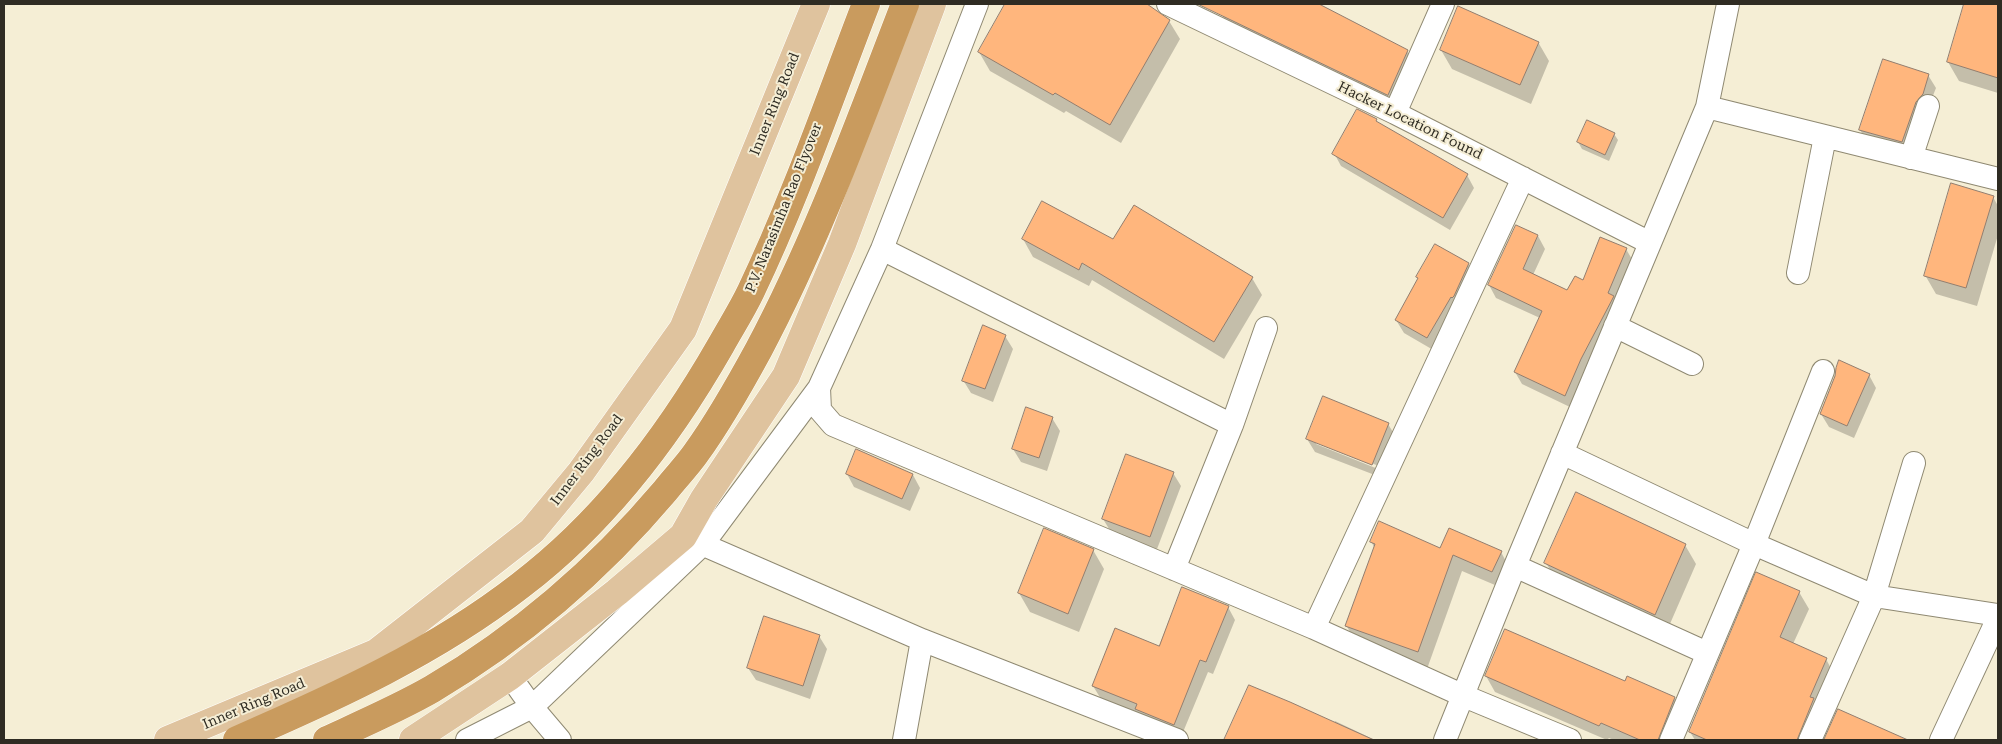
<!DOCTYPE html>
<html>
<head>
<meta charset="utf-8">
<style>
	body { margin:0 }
	#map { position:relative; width:2002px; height:744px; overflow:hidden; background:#f5eed5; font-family:"Roboto Serif",serif }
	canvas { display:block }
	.frame { position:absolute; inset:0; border:5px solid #2f2c23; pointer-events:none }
</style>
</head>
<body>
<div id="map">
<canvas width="2002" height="744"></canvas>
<div class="frame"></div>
</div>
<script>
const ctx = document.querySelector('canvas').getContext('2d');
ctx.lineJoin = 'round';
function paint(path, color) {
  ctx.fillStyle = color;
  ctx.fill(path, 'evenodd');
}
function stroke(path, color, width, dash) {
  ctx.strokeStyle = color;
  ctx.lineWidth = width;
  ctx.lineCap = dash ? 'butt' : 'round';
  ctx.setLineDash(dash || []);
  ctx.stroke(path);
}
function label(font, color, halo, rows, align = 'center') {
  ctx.font = font + ' "Roboto Serif",serif';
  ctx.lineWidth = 4;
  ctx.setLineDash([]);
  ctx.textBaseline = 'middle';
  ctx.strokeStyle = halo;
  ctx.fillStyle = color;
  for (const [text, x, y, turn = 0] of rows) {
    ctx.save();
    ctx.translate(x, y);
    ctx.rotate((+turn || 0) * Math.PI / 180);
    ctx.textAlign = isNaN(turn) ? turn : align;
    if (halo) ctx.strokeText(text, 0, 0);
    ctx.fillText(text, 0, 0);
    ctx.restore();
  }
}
paint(new Path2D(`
	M 1007,4 L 1144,4 L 1169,21 L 1180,39 L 1121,143 L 1066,111 L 1064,113 L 990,71 L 979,52 Z
	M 1227,4 L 1316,4 L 1407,51 L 1418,69 L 1398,112 L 1232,32 L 1222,15 Z
	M 1965,4 L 1992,4 L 1998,6 L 1998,93 L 1959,81 L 1948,62 Z
	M 1538,42 L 1549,61 L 1531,104 L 1452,69 L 1441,50 Z
	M 1928,75 L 1936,88 L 1910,154 L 1868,143 L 1860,130 Z
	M 1376,120 L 1378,124 L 1467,175 L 1474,188 L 1450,230 L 1341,166 L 1334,153 Z
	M 1614,134 L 1618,140 L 1609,161 L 1582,149 L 1578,142 Z
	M 1993,197 L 1998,206 L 1998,235 L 1977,306 L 1936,294 L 1925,275 Z
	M 1516,226 L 1538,236 L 1545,249 L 1533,275 L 1568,291 L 1626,249 L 1633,261 L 1572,408 L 1522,384 L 1515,372 L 1540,318 L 1496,298 L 1489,285 Z
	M 1023,239 L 1114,241 L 1252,278 L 1262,295 L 1224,359 L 1092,280 L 1089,286 L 1033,257 Z
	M 1468,264 L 1475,277 L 1435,351 L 1404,333 L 1396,320 Z
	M 1005,336 L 1013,349 L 993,402 L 971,393 L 963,380 Z
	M 1869,375 L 1876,388 L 1854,438 L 1829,427 L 1821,414 Z
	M 1052,418 L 1060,431 L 1047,471 L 1021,462 L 1013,449 Z
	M 1388,424 L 1396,437 L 1380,477 L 1315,452 L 1307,439 ZM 1316,442 L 1379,466 L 1378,469 L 1316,444 Z
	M 1173,473 L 1181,486 L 1157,549 L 1111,532 L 1103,519 Z
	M 847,474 L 913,475 L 920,488 L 910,511 L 854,487 Z
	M 1371,541 L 1440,550 L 1501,552 L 1510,569 L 1502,588 L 1462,571 L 1427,669 L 1356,642 L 1346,625 L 1374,547 Z
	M 1685,545 L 1696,564 L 1666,633 L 1557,581 L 1546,563 Z
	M 1093,550 L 1104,569 L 1079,632 L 1030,612 L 1019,593 Z
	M 1799,592 L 1809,609 L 1793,644 L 1826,659 L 1835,676 L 1812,740 L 1695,740 L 1690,732 Z
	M 1228,607 L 1235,620 L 1213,674 L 1208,672 L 1181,737 L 1101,699 L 1093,686 Z
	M 819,636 L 827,649 L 810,699 L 756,680 L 748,668 Z
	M 1486,676 L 1626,682 L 1674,698 L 1683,714 L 1672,740 L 1614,740 L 1609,738 L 1607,740 L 1495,692 Z
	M 1839,711 L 1887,732 L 1891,740 L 1824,740 Z
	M 1335,721 L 1375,740 L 1226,740 L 1334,724 Z`), '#0003');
const building = new Path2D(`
	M 1005,4 L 1147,4 L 1170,20 L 1110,125 L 1055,93 L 1053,95 L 978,52 Z
	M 1198,4 L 1319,4 L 1408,50 L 1388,95 Z
	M 1964,4 L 1998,4 L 1998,78 L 1947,62 Z
	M 1458,6 L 1539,42 L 1520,85 L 1440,50 Z
	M 1883,59 L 1929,74 L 1923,94 L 1916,102 L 1902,142 L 1859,130 Z
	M 1357,109 L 1377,119 L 1376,121 L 1468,174 L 1443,218 L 1332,154 Z
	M 1587,120 L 1615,133 L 1605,155 L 1577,142 Z
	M 1951,183 L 1994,196 L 1966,288 L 1924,276 Z
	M 1042,201 L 1113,239 L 1134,205 L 1253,277 L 1214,342 L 1082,263 L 1079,270 L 1022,239 Z
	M 1516,225 L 1538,235 L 1523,269 L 1567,290 L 1575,276 L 1583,280 L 1600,237 L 1627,248 L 1608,293 L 1614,296 L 1581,359 L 1565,396 L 1514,372 L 1542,311 L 1488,285 Z
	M 1435,244 L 1469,263 L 1454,296 L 1452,298 L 1451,297 L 1427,338 L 1395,320 L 1418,278 L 1416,277 Z
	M 983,325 L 1006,335 L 985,389 L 962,381 Z
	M 1839,360 L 1870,374 L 1847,426 L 1820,414 L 1835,376 L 1836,368 Z
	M 1323,396 L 1389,423 L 1372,465 L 1306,439 Z
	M 1026,407 L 1053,417 L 1039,458 L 1012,449 Z
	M 856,449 L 913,474 L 902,499 L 846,474 Z
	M 1126,454 L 1174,472 L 1150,537 L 1102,519 Z
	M 1576,492 L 1686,544 L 1655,615 L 1544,563 Z
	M 1379,521 L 1440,548 L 1449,528 L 1502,551 L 1492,572 L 1453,555 L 1418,652 L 1345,626 L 1375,544 L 1370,542 Z
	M 1044,528 L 1094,549 L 1068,614 L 1018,593 Z
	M 1756,572 L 1800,591 L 1780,637 L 1827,658 L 1810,697 L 1814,698 L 1797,740 L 1707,740 L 1689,732 Z
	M 1182,587 L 1229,606 L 1206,662 L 1200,660 L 1174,725 L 1135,709 L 1137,704 L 1092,686 L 1115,628 L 1159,646 Z
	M 764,616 L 820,635 L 803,686 L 747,668 Z
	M 1505,629 L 1625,681 L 1627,676 L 1675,697 L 1658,740 L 1640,740 L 1601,723 L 1599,726 L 1485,676 Z
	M 1249,685 L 1290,702 L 1374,740 L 1224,740 Z
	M 1838,709 L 1908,740 L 1824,740 Z`);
paint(building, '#ffb67d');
stroke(building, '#927d6e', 1);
const minor = new Path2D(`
	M 1168,4 L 1395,113 L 1650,243
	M 1707,107 L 1998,179
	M 1395,113 L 1443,4
	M 1911,158 L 1928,106
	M 882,249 L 1232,425
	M 1798,273 L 1825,137
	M 1615,326 L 1692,364
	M 819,388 L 820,410 L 833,425 L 1314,628 L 1464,696 L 1570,740
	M 1562,453 L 1754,544 L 1874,596 L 1998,615
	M 690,539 L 922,640 L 1177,740
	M 1515,566 L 1707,653
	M 1174,569 L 1232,425 L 1266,328
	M 1314,628 L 1523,178
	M 510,676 L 532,707 L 560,740
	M 467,740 L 532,707 L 703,544 L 819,388 L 882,249 L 977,4
	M 904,740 L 922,640
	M 1445,740 L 1515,566 L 1707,107 L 1728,4
	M 1671,740 L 1754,544 L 1823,371
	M 1810,740 L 1874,596 L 1914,463
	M 1941,740 L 1998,618`);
const primary = new Path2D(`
	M 168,740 L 376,653 L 532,531 L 581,472 L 683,329 L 816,4
	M 413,740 L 510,676 L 617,592 L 683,536 L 704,499 L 786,376 L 842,244 L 932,4`);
const motorway = new Path2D(`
	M 237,740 C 336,697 435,652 521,585 C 605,521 669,436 721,345 C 731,327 742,310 751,291 C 795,199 829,100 866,4
	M 327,740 C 362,724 399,708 432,689 C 520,637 599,569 665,491 C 675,478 687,466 696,453 C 720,420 740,384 759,349 C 818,238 860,120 905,4`);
stroke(minor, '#8f8972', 24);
stroke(primary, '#fff', 29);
stroke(motorway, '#fff', 29);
stroke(minor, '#fff', 22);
stroke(primary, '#dfc39e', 28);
stroke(motorway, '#c99b5e', 28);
label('14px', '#2f2c23', '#f5eed5', [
	["Inner Ring Road",775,104,-68],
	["Hacker Location Found",1410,121,26],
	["P.V. Narasimha Rao Flyover",784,208,-68],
	["Inner Ring Road",587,460,-53],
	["Inner Ring Road",254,704,-23]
]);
</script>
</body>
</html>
